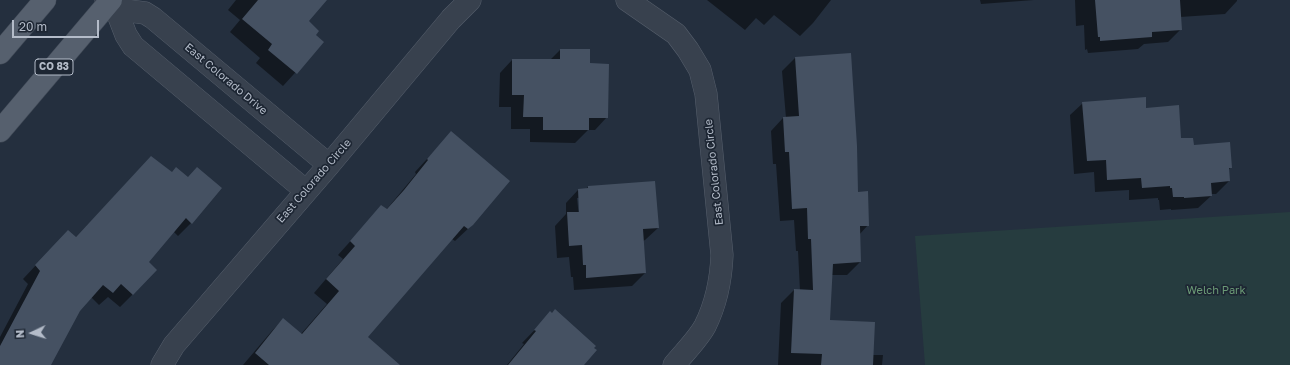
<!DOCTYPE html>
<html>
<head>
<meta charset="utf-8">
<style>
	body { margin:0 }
	#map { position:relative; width:1290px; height:365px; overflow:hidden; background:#242f3e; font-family:"Golos Text",sans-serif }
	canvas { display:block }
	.north { position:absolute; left:12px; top:313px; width:40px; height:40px; -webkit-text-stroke:3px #1d2633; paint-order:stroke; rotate:266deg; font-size:11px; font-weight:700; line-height:16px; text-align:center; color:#b4bcc9 }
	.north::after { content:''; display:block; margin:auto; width:14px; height:18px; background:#b4bcc9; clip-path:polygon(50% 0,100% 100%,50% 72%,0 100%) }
	.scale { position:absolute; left:12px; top:20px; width:87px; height:18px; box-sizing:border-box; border:2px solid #b4bcc9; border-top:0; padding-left:5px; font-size:12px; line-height:14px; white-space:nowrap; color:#b4bcc9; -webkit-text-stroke:3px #1d2633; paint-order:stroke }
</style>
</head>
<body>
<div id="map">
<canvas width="1290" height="365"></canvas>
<div class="north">N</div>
<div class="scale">20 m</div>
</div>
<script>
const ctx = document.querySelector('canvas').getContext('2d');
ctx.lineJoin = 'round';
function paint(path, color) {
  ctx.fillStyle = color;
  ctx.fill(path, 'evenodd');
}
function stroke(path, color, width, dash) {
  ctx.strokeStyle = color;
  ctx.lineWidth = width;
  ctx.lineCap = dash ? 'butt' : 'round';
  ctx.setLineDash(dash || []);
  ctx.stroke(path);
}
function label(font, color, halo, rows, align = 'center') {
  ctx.font = font + ' "Golos Text",sans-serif';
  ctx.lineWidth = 3.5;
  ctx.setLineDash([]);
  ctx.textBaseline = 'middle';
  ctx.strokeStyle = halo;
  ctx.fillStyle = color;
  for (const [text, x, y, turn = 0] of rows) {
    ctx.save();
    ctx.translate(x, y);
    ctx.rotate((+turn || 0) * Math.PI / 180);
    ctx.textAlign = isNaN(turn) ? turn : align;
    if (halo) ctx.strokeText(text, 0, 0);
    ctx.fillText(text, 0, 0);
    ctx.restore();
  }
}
paint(new Path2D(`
	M 1290,212 L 1290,365 L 925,365 L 915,236 Z`), '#263c3f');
paint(new Path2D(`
	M 236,0 L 326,0 L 307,22 L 315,35 L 323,42 L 283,86 L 256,63 L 260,58 L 230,32 L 240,20 L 228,10 Z
	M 707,0 L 831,0 L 813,23 L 800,36 L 774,15 L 764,25 L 756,18 L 745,30 Z
	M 980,0 L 1034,0 L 981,4 Z
	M 1075,0 L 1237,0 L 1237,1 L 1225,14 L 1180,17 L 1181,29 L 1168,42 L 1144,44 L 1138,49 L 1088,53 L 1087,49 L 1085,50 L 1084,25 L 1076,26 Z
	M 560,50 L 589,64 L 607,117 L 595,130 L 588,130 L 575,143 L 530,142 L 530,129 L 511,129 L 511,107 L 499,107 L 500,73 L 512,60 L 550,60 Z
	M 850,54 L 857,193 L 868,225 L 859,235 L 860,262 L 847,275 L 831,275 L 828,321 L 872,355 L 883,355 L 882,365 L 778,365 L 781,303 L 794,290 L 800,291 L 798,251 L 796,251 L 794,220 L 780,221 L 776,164 L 773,164 L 771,131 L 783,118 L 786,118 L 782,71 L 795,58 Z
	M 1083,103 L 1145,109 L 1181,139 L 1231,167 L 1228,170 L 1229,181 L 1216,194 L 1211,194 L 1211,196 L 1198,208 L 1171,210 L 1171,209 L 1160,210 L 1159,200 L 1158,200 L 1158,198 L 1129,200 L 1129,190 L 1095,192 L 1094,172 L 1074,174 L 1070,115 Z
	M 451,133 L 472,225 L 455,241 L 452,239 L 366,338 L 376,365 L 243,365 L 271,332 L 283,319 L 301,334 L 327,304 L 314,293 L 343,259 L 338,255 L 382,206 L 386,210 L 416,174 L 415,172 Z
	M 139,170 L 191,223 L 178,236 L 173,231 L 147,262 L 133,294 L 120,307 L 108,297 L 99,305 L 91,297 L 79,310 L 50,365 L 0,365 L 0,337 L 28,284 L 23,279 L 68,231 L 75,238 Z
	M 588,187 L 658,228 L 645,240 L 643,241 L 645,273 L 632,286 L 574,290 L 573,277 L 571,277 L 569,257 L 557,258 L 555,226 L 566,214 L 566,203 L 578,190 L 585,190 ZM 577,198 L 579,198 L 581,216 L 579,217 Z
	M 551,313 L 583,365 L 507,365 L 524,344 L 522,343 Z`), '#0007');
paint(new Path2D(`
	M 258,0 L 327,0 L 309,21 L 319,31 L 316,35 L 324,42 L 297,74 L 268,50 L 272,44 L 242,19 Z
	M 1095,0 L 1180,0 L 1182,30 L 1152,32 L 1152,37 L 1100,41 L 1100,37 L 1098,37 Z
	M 560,49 L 590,49 L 590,63 L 609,64 L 608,118 L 589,118 L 589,130 L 543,130 L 543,117 L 523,117 L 524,95 L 512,95 L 512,59 L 560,59 Z
	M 851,53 L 857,146 L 858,192 L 868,191 L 869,226 L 860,226 L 861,262 L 833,264 L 830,320 L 875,322 L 873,365 L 821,365 L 822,354 L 791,353 L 794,289 L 813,290 L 811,239 L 808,239 L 807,208 L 792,209 L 789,152 L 785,152 L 783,117 L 799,116 L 795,57 Z
	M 1146,97 L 1146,108 L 1179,105 L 1181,138 L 1193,138 L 1194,145 L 1230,142 L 1232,168 L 1229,168 L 1230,181 L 1211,183 L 1212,196 L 1184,198 L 1184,197 L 1173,197 L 1172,188 L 1170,188 L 1170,186 L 1142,188 L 1141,178 L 1107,180 L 1106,160 L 1087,161 L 1082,102 Z
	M 451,131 L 510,181 L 473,225 L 468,229 L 464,226 L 368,337 L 400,365 L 269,365 L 255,353 L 283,318 L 302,334 L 339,291 L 326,279 L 355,246 L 350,241 L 381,205 L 387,209 L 404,190 L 428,160 L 427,159 Z
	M 151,156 L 172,172 L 176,167 L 188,177 L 197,167 L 222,188 L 192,224 L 186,218 L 149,262 L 157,270 L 133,295 L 121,284 L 113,293 L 103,285 L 80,311 L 51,365 L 0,365 L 0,346 L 40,271 L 35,265 L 68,230 L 76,237 Z
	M 655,181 L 659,228 L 643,229 L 646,273 L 586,278 L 586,265 L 583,265 L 582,245 L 569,246 L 567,212 L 579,212 L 578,189 L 588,188 L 588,186 Z
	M 555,309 L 596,346 L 594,348 L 597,350 L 584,365 L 508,365 L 536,331 L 534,330 L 550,311 L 552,313 Z`), '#455162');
const street = new Path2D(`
	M 106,0 L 116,9 L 126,35 L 133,46 L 306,191
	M 627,0 L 676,34 L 688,50 L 700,70 L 706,94 L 722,255 C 721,280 716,304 705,326 C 698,339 683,354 674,365
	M 116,9 L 145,13 L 153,18 L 329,165
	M 162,365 L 174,345 L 329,165 L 451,19 L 470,0`);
const primary = new Path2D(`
	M 0,53 L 45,0
	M 0,131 L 111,0`);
stroke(street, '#565f6c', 23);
stroke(primary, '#414a57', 23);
stroke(street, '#38414e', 22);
stroke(primary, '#56606e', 22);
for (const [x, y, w] of [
	[54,67,38]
]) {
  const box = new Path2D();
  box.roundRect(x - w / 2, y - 8, w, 16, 3);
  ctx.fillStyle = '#1d2633';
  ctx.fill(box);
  stroke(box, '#b4bcc9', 1);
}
label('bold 10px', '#b4bcc9', null, [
	["CO 83",54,67]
]);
label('11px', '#b4bcc9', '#1d2633', [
	["East Colorado Drive",226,79,40],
	["East Colorado Circle",714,172,-96],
	["East Colorado Circle",314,181,-49]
]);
label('11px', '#6b9a76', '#1d2633', [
	["Welch Park",1216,291]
]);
</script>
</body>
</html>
